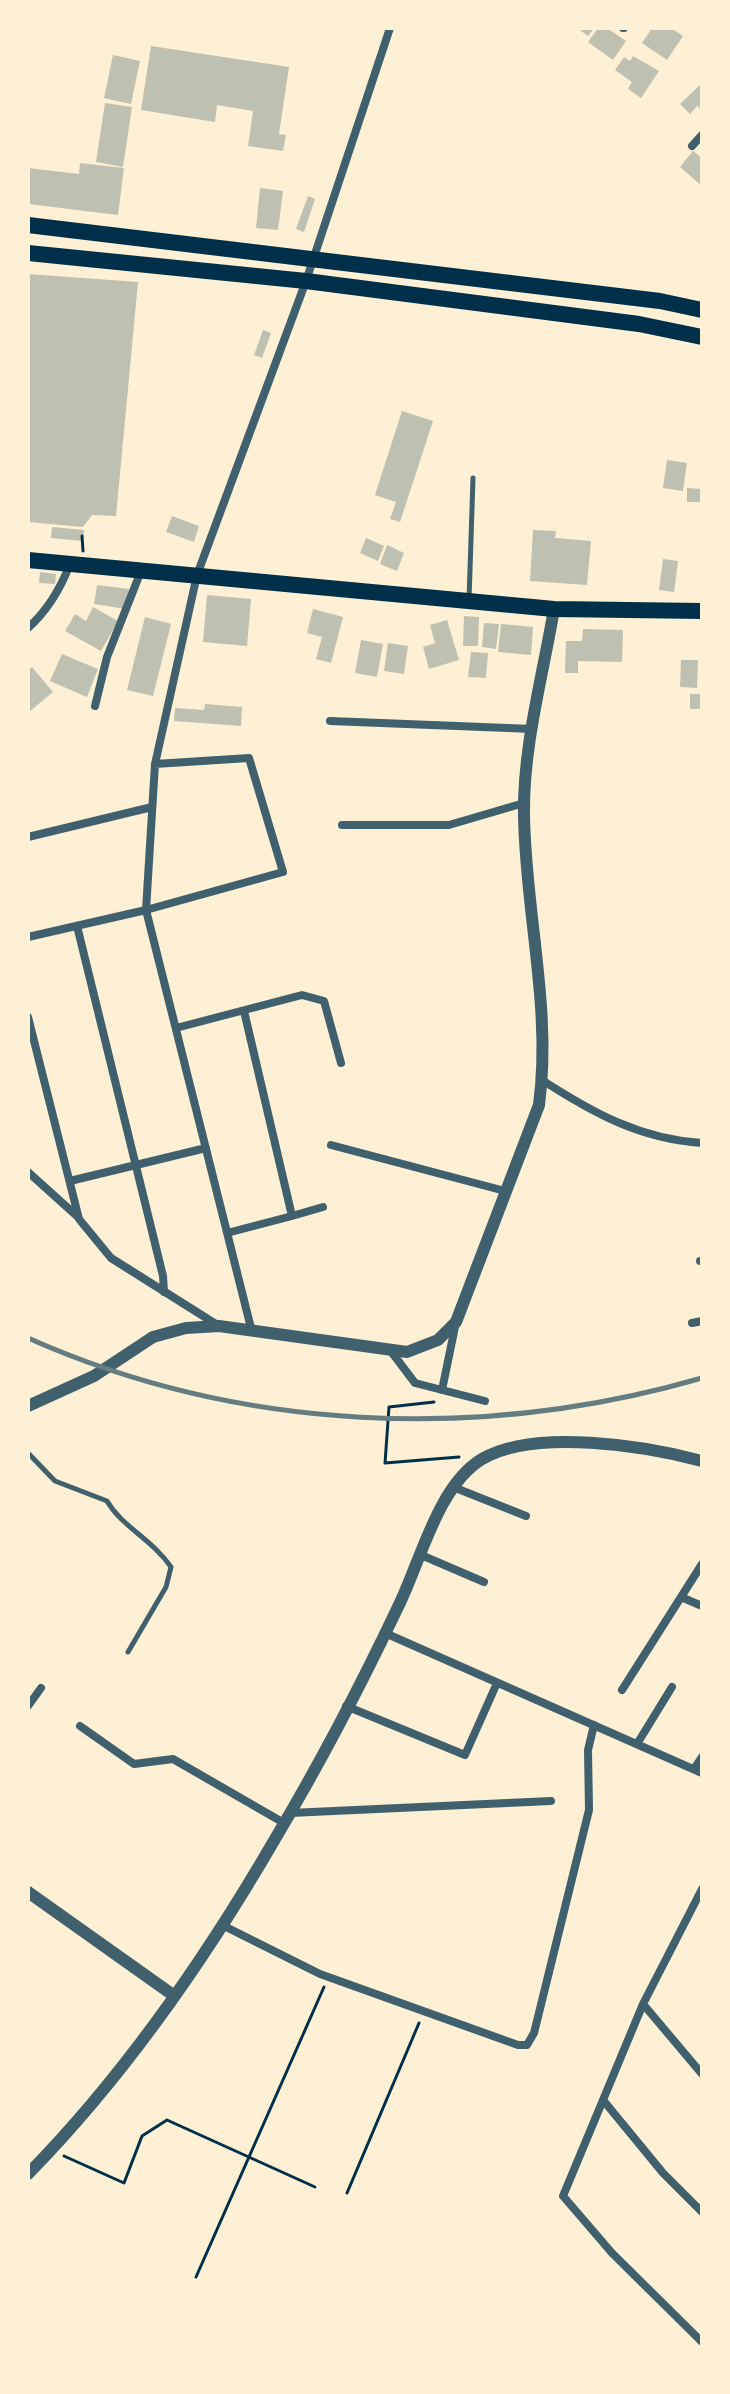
<!DOCTYPE html>
<html>
<head>
<meta charset="utf-8">
<style>
	body { margin:0 }
	#map { position:relative; width:730px; height:2394px; overflow:hidden; background:#fdf0d5; font-family:"Nunito Sans",sans-serif }
	canvas { display:block }
	.frame { position:absolute; inset:0; border:30px solid #fdf0d5; pointer-events:none }
</style>
</head>
<body>
<div id="map">
<canvas width="730" height="2394"></canvas>
<div class="frame"></div>
</div>
<script>
const ctx = document.querySelector('canvas').getContext('2d');
ctx.lineJoin = 'round';
function paint(path, color) {
  ctx.fillStyle = color;
  ctx.fill(path, 'evenodd');
}
function stroke(path, color, width, dash) {
  ctx.strokeStyle = color;
  ctx.lineWidth = width;
  ctx.lineCap = dash ? 'butt' : 'round';
  ctx.setLineDash(dash || []);
  ctx.stroke(path);
}
paint(new Path2D(`
	M 577,28 L 594,28 L 588,36 Z
	M 598,28 L 607,28 L 626,41 L 613,60 L 588,42 Z
	M 652,28 L 671,28 L 683,36 L 667,60 L 642,43 Z
	M 151,46 L 289,67 L 279,134 L 286,135 L 283,151 L 248,146 L 253,111 L 217,105 L 215,122 L 141,110 Z
	M 113,55 L 140,61 L 131,104 L 104,98 Z
	M 633,56 L 659,71 L 641,98 L 628,89 L 632,82 L 615,70 L 624,57 L 630,61 Z
	M 700,85 L 702,110 L 697,106 L 690,114 L 680,104 Z
	M 105,103 L 132,107 L 123,167 L 96,162 Z
	M 693,151 L 702,158 L 702,186 L 680,167 Z
	M 80,163 L 124,168 L 118,215 L 28,204 L 28,168 L 79,174 Z
	M 260,188 L 283,191 L 278,230 L 256,228 Z
	M 308,196 L 315,199 L 304,232 L 296,229 Z
	M 28,274 L 138,282 L 116,516 L 92,515 L 83,527 L 28,522 Z
	M 263,330 L 271,333 L 262,358 L 254,355 Z
	M 402,411 L 433,421 L 400,522 L 390,519 L 396,502 L 375,495 Z
	M 667,460 L 687,463 L 683,491 L 663,488 Z
	M 687,488 L 702,489 L 702,502 L 687,502 Z
	M 172,516 L 199,526 L 194,542 L 166,532 Z
	M 52,527 L 84,530 L 83,541 L 51,538 Z
	M 533,530 L 556,531 L 555,538 L 591,541 L 587,585 L 530,581 Z
	M 366,538 L 384,546 L 378,561 L 360,553 Z
	M 387,545 L 404,553 L 397,571 L 380,564 Z
	M 663,559 L 678,561 L 674,592 L 659,590 Z
	M 40,572 L 56,574 L 55,584 L 39,583 Z
	M 97,585 L 129,589 L 126,609 L 94,604 Z
	M 207,595 L 251,599 L 247,646 L 203,642 Z
	M 93,607 L 118,621 L 101,651 L 65,631 L 75,614 L 86,621 Z
	M 313,609 L 343,617 L 331,663 L 316,659 L 322,637 L 307,633 Z
	M 464,616 L 479,617 L 478,646 L 463,646 Z
	M 145,617 L 171,624 L 153,696 L 127,690 Z
	M 447,620 L 459,660 L 429,669 L 423,647 L 435,643 L 430,625 Z
	M 484,623 L 499,624 L 496,649 L 482,647 Z
	M 501,624 L 533,627 L 531,655 L 498,652 Z
	M 583,629 L 623,630 L 622,662 L 578,661 L 578,673 L 565,673 L 566,641 L 582,641 Z
	M 361,640 L 383,644 L 377,677 L 355,673 Z
	M 388,643 L 408,646 L 404,674 L 384,671 Z
	M 471,652 L 488,653 L 486,678 L 468,677 Z
	M 62,654 L 98,669 L 87,697 L 50,681 Z
	M 681,660 L 698,660 L 697,688 L 680,687 Z
	M 32,667 L 53,692 L 29,712 L 28,670 Z
	M 690,694 L 702,694 L 702,709 L 690,709 Z
	M 205,704 L 242,707 L 241,726 L 174,721 L 175,708 L 204,710 Z`), '#bec0b2');
stroke(new Path2D(`
	M 82,536 L 83,551
	M 434,1402 L 389,1407 L 385,1463 L 459,1457
	M 64,2156 L 124,2183 L 142,2136 L 167,2120 L 315,2187
	M 347,2193 L 419,2023
	M 196,2277 L 324,1987`), '#003049', 3);
stroke(new Path2D(`
	M 469,600 L 473,478
	M 28,1453 L 55,1481 L 107,1501 C 122,1527 152,1539 171,1567 L 166,1587 L 128,1652`), '#3f606c', 5);
stroke(new Path2D(`
	M 623,28 L 624,28
	M 692,146 L 702,135
	M 28,628 C 48,610 60,590 70,564
	M 95,706 L 107,657 L 141,571
	M 330,721 L 533,729
	M 342,825 L 449,825 L 524,803
	M 28,837 L 152,807
	M 77,926 L 163,1276 L 164,1292
	M 28,937 L 146,910 L 283,872 L 249,758 L 155,764
	M 28,1017 L 79,1219 L 111,1258 L 219,1326
	M 176,1028 L 302,995 L 324,1001 L 341,1063
	M 542,1080 C 593,1113 640,1139 702,1143
	M 331,1145 L 505,1191
	M 28,1172 L 78,1217
	M 70,1181 L 206,1148
	M 292,1216 L 323,1207
	M 227,1233 L 292,1216 L 244,1011
	M 700,1261 L 702,1261
	M 692,1323 L 702,1321
	M 252,1332 L 146,910 L 155,764 L 197,575 L 306,281 L 390,28
	M 390,1350 L 415,1383 L 485,1401
	M 442,1390 L 456,1322
	M 453,1487 L 526,1516
	M 421,1555 L 484,1582
	M 681,1597 L 702,1606
	M 385,1633 L 702,1773
	M 622,1690 L 702,1564
	M 28,1706 L 41,1688
	M 346,1706 L 465,1755 L 497,1683
	M 80,1726 L 134,1764 L 173,1759 L 284,1823
	M 637,1744 L 672,1687
	M 694,1769 L 702,1757
	M 290,1813 L 551,1801
	M 702,1889 L 643,2004 L 702,2074
	M 222,1925 L 320,1974 L 518,2045 L 527,2045 L 534,2033 L 589,1810 L 588,1750 L 594,1725
	M 643,2004 L 563,2196 L 612,2253 L 702,2342
	M 603,2100 L 663,2173 L 702,2212`), '#3f606c', 8);
stroke(new Path2D(`
	M 28,1406 L 94,1376 L 153,1337 L 186,1328 L 219,1326 L 407,1352 L 438,1340 L 456,1322 L 539,1105 C 552,1008 525,911 524,814 C 523,746 543,675 554,609
	M 28,1892 L 173,1995
	M 28,2174 C 125,2075 206,1958 275,1839 C 319,1765 360,1687 397,1609 C 420,1564 437,1486 482,1459 C 535,1428 646,1446 702,1461`), '#3f606c', 12);
stroke(new Path2D(`
	M 28,225 L 660,301 L 702,310
	M 28,253 L 306,281 L 639,324 L 702,337
	M 28,560 L 554,609 L 702,611`), '#003049', 16);
stroke(new Path2D(`
	M 28,1338 C 239,1432 481,1442 702,1378`), '#657d81', 5);
</script>
</body>
</html>
